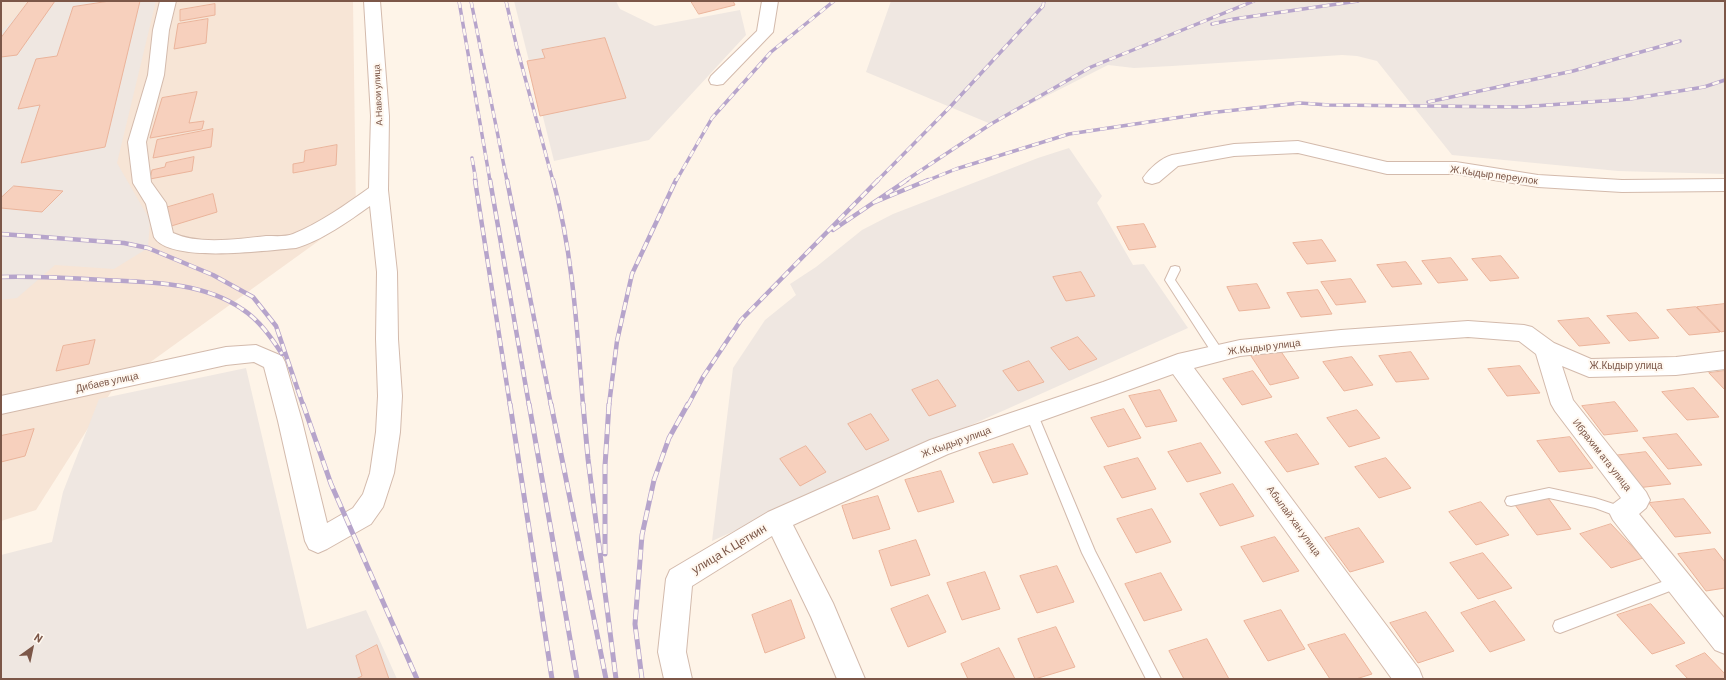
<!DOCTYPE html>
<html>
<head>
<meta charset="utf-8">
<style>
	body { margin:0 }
	#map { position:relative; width:1726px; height:680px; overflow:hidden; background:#fef4e8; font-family:Barlow,sans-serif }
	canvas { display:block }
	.frame { position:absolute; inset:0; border:2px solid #7c5748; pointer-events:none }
	.north { position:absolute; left:12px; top:628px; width:40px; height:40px; -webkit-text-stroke:3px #fff8f0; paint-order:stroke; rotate:33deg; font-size:11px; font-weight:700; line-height:16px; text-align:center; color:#7c5748 }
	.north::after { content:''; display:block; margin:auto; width:14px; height:18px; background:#7c5748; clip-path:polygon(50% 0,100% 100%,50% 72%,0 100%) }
</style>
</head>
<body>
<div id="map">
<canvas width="1726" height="680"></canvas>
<div class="frame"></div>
<div class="north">N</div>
</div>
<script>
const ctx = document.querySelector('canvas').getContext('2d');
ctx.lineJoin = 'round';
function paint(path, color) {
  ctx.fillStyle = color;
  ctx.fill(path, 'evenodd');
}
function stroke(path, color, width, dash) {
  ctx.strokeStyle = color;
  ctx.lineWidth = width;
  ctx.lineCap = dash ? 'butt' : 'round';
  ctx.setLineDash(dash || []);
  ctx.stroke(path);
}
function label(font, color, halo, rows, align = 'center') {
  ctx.font = font + ' Barlow,sans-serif';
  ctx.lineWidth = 4;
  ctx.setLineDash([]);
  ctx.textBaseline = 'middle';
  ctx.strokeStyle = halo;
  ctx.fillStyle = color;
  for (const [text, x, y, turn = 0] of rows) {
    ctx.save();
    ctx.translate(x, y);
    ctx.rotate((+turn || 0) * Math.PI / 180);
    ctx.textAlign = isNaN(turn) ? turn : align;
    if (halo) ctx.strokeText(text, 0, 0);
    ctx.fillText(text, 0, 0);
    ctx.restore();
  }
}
paint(new Path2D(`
	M 1,1 L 353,1 L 356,214 L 113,389 L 36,510 L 1,521 Z`), '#f7e5d6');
paint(new Path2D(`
	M 30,1 L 156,1 L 117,163 L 150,220 L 148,248 L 114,269 L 55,265 L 17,298 L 1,300 L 1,32 Z
	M 514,1 L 616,1 L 620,9 L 655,26 L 740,10 L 746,35 L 649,140 L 554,161 Z
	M 891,1 L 1725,1 L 1725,174 L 1618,171 L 1452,155 L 1377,61 L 1357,56 L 1342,55 L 1172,66 L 1134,68 L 1108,65 L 991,124 L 866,72 Z
	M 1069,148 L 1102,196 L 1097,203 L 1133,265 L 1144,264 L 1188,328 L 712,541 L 733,368 L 765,320 L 796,295 L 790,284 L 816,267 L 862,230 L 893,214 L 1038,158 Z
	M 246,368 L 307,629 L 366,610 L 397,679 L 1,679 L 1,555 L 52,542 L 63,492 L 99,399 Z`), '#efe7e1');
const building = new Path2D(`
	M 29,1 L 55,1 L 17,55 L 1,57 L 1,38 Z
	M 110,1 L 140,1 L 105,147 L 21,163 L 40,105 L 18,109 L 36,59 L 57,56 L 73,7 Z
	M 691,1 L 733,1 L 735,5 L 699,14 Z
	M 215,4 L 215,15 L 180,21 L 180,10 Z
	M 208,19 L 206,43 L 174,49 L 178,24 Z
	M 605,38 L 626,98 L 540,116 L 527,61 L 545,58 L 542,50 Z
	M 197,92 L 189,123 L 204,121 L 202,129 L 150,138 L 162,98 Z
	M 213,129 L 211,147 L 153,158 L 157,140 Z
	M 337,145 L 336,165 L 293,173 L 293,164 L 304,162 L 305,151 Z
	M 194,157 L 192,171 L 150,179 L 152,170 L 165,167 L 166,163 Z
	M 14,186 L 63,191 L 42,212 L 1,208 L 1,198 Z
	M 213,194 L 217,212 L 168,227 L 165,208 Z
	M 1144,224 L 1156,247 L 1129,250 L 1117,227 Z
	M 1322,240 L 1336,261 L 1307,264 L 1293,243 Z
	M 1501,256 L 1519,278 L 1490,281 L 1472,259 Z
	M 1451,258 L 1468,280 L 1438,283 L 1422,261 Z
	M 1406,262 L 1422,284 L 1392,287 L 1377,265 Z
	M 1081,272 L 1095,296 L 1066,301 L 1053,277 Z
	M 1351,279 L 1366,302 L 1336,305 L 1321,282 Z
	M 1257,284 L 1270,308 L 1239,311 L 1227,287 Z
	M 1318,290 L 1332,314 L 1301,317 L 1287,293 Z
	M 1725,304 L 1725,331 L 1721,332 L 1697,307 Z
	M 1696,307 L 1720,332 L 1689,335 L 1667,310 Z
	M 1637,313 L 1659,338 L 1629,341 L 1607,316 Z
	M 1589,318 L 1610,343 L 1579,346 L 1558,321 Z
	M 1078,337 L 1097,359 L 1069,370 L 1051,348 Z
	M 95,340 L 89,364 L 56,371 L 63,346 Z
	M 1280,350 L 1299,378 L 1270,385 L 1251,356 Z
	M 1411,352 L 1429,379 L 1396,382 L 1379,356 Z
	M 1352,357 L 1373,385 L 1344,391 L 1323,362 Z
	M 1029,361 L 1044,382 L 1018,391 L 1003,371 Z
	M 1520,366 L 1540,393 L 1507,396 L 1488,369 Z
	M 1253,371 L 1272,397 L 1242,405 L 1223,379 Z
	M 1725,371 L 1725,390 L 1709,373 Z
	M 938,380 L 956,406 L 929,416 L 912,390 Z
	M 1694,388 L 1719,417 L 1687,420 L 1662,392 Z
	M 1160,390 L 1177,421 L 1146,427 L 1129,396 Z
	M 1615,402 L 1638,431 L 1604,435 L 1582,406 Z
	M 1124,409 L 1141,438 L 1108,447 L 1091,418 Z
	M 1357,410 L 1380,438 L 1349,447 L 1327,418 Z
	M 871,414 L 889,440 L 866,450 L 848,424 Z
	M 34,429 L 25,456 L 1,462 L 1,436 Z
	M 1297,434 L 1319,464 L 1287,472 L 1265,442 Z
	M 1677,434 L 1702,465 L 1668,469 L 1643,438 Z
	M 1570,437 L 1593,468 L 1559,472 L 1537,441 Z
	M 1201,443 L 1221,473 L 1187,482 L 1168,452 Z
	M 1013,444 L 1028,474 L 993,483 L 979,453 Z
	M 806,446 L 826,472 L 800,486 L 780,459 Z
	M 1646,452 L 1671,484 L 1637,488 L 1612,456 Z
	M 1138,458 L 1156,489 L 1122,498 L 1104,467 Z
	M 1386,458 L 1411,488 L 1379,498 L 1355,467 Z
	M 941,471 L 954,502 L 918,512 L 905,480 Z
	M 1233,484 L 1254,516 L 1220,526 L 1200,494 Z
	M 878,496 L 890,529 L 853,539 L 842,506 Z
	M 1548,498 L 1571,529 L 1537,535 L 1515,505 Z
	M 1684,499 L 1711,533 L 1675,537 L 1649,503 Z
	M 1481,502 L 1509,535 L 1476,545 L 1449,512 Z
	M 1152,509 L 1171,542 L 1136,553 L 1117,519 Z
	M 1611,524 L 1643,558 L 1611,568 L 1580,534 Z
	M 1359,528 L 1384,562 L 1350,572 L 1325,538 Z
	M 1275,537 L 1299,571 L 1263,582 L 1241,547 Z
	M 916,540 L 930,575 L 891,586 L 879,551 Z
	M 1715,549 L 1725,562 L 1725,588 L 1706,591 L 1678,554 Z
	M 1483,553 L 1512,588 L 1478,599 L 1450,563 Z
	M 1057,566 L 1074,602 L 1037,613 L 1020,576 Z
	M 985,572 L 1000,609 L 962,620 L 947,583 Z
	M 1161,573 L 1182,610 L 1144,621 L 1125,584 Z
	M 928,595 L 946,632 L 908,647 L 891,609 Z
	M 791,600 L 805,638 L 765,653 L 752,615 Z
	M 1495,601 L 1525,640 L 1490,652 L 1461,613 Z
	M 1651,604 L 1685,643 L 1652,654 L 1617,615 Z
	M 1281,610 L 1305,649 L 1268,661 L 1244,621 Z
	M 1426,612 L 1454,651 L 1418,663 L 1390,623 Z
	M 1056,627 L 1075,667 L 1035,679 L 1018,639 Z
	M 1345,634 L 1372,674 L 1356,679 L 1330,679 L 1308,645 Z
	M 1207,639 L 1229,679 L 1184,679 L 1169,651 Z
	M 377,645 L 389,679 L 356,679 L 362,676 L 356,656 Z
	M 999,648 L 1015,679 L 968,679 L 961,664 Z
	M 1705,653 L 1725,674 L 1725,679 L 1688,679 L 1676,666 Z`);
paint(building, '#f7d0bd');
stroke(building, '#ebb49b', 1);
const service = new Path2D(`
	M 1175,266 L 1179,267 L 1180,270 L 1175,280 L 1222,350 L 1224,353 L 1222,356 L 1218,357 L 1214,356 L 1165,280 L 1171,267 Z
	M 1032,410 L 1036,412 L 1038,415 L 1095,551 L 1161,679 L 1146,679 L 1082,553 L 1026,415 L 1028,412 Z
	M 1549,488 L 1595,498 L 1626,508 L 1628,512 L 1626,516 L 1622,518 L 1595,508 L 1549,498 L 1511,506 L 1507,505 L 1505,501 L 1507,497 L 1511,496 Z
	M 1678,576 L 1683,578 L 1685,582 L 1683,586 L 1560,633 L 1555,631 L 1553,626 L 1555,621 Z`);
const minor = new Path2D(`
	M 160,1 L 176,1 L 169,30 L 164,75 L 146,142 L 151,182 L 166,203 L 173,233 C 199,245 238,239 266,236 C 275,236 286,237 293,234 C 320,223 345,205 369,188 L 371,116 L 364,1 L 380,1 L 389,116 L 388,190 L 397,272 L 398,339 L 402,396 L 400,432 L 394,473 L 383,507 L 371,524 L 327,549 L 318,553 L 309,549 L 305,541 L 278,421 L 264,367 L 254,362 L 226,365 L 1,414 L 1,396 L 226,347 L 256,345 L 282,356 L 285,362 L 302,421 L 327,523 L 353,508 L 363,494 L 370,473 L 376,432 L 378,396 L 376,339 L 377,272 L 370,206 C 349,221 321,241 296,248 C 267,250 170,264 154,237 L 146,204 L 133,183 L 128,142 L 148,75 L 153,30 Z
	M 762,1 L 778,1 L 773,32 L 723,84 L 717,85 L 711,84 L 709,80 L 711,76 L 757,31 Z
	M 1298,141 L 1387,162 L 1456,162 L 1538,175 L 1622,180 L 1725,179 L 1725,191 L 1622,192 L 1538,187 L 1456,174 L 1387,174 L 1298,153 L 1234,156 L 1178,166 L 1159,182 L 1152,184 L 1145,182 L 1143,178 C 1149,169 1161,158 1172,155 L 1234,144 Z
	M 1468,321 L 1524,325 L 1532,327 L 1554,343 L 1591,359 L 1676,357 L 1725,351 L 1725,369 L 1676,375 L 1589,377 L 1562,366 L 1573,400 L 1646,492 L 1650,500 L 1646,508 L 1639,514 L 1725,619 L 1725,654 L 1715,650 L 1613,520 L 1609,512 L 1613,504 L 1621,498 L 1555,411 L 1551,404 L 1536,354 L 1519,341 L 1468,337 L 1341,346 L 1240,356 L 1194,368 L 1419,669 L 1423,679 L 1392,679 L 1173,374 L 948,454 L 793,525 L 833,603 L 865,679 L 837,679 L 811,617 L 772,536 L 692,586 L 686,652 L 692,679 L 664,679 L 658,652 L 666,579 L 670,570 L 768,512 L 930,440 L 1103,382 L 1178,354 L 1240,340 L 1341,330 Z`);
stroke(service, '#d3baac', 2);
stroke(minor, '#d3baac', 2);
paint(service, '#fff');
paint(minor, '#fff');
const railFar2 = new Path2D(`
	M 459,1 L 490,181
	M 471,1 L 507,181
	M 506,1 L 517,48 L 553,181
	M 1212,24 L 1234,19 L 1358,1
	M 1428,102 L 1573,71 L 1680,41
	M 472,158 L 476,181
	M 676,181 L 712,118 L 771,52 L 834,1
	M 877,181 L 950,107 L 1043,6 L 1044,1
	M 905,181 L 991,124 L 1091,67 L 1254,1
	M 926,181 L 956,169 L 1069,134 L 1208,113 L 1300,103 L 1329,105 L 1521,107 L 1630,99 L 1704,87 L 1725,80`);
const railFar1 = new Path2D(`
	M 475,180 L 510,405
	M 490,180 L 529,405
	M 507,180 L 551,405
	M 553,180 C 573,254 577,329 583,405
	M 875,202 L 928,180
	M 833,230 L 907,180
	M 1,234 L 124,243 L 148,248 L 213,275 L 253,297 L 276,326 L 303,405
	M 1,277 C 35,276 70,278 104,280 C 149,282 203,282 242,309 C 259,320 271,337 282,354
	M 609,405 L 617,341 L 632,274 L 676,180
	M 688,405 L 703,377 L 741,320 L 878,180`);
const rail = new Path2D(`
	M 303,404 L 331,484 L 417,679
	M 510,404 L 552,679
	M 529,404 L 577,679
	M 551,404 L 606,679
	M 583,404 L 588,459 L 616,679
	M 605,554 L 605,466 L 609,404
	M 642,679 L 635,624 L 642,535 L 654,480 L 669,438 L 688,404`);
stroke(railFar2, '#b6a4cb', 3.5);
stroke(railFar1, '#b6a4cb', 4.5);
stroke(rail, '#b6a4cb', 5);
stroke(railFar2, '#fff8f0', 2.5, [7]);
stroke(railFar1, '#fff8f0', 3, [8]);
stroke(rail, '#fff8f0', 3.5, [10]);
label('9px', '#7c5748', '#fff8f0', [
	["А.Навои улица",378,95,-93]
]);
label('10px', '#7c5748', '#fff8f0', [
	["Ж.Кыдыр переулок",1494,175,8],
	["Ж.Кыдыр улица",1264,347,-7],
	["Ж.Кыдыр улица",1626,366],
	["Дибаев улица",107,382,-12],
	["Ж.Кыдыр улица",956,442,-20],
	["Ибрахим ата улица",1602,455,52],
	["Абылай хан улица",1294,521,54]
]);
label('12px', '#7c5748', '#fff8f0', [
	["улица К.Цеткин",729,549,-31]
]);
</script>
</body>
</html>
